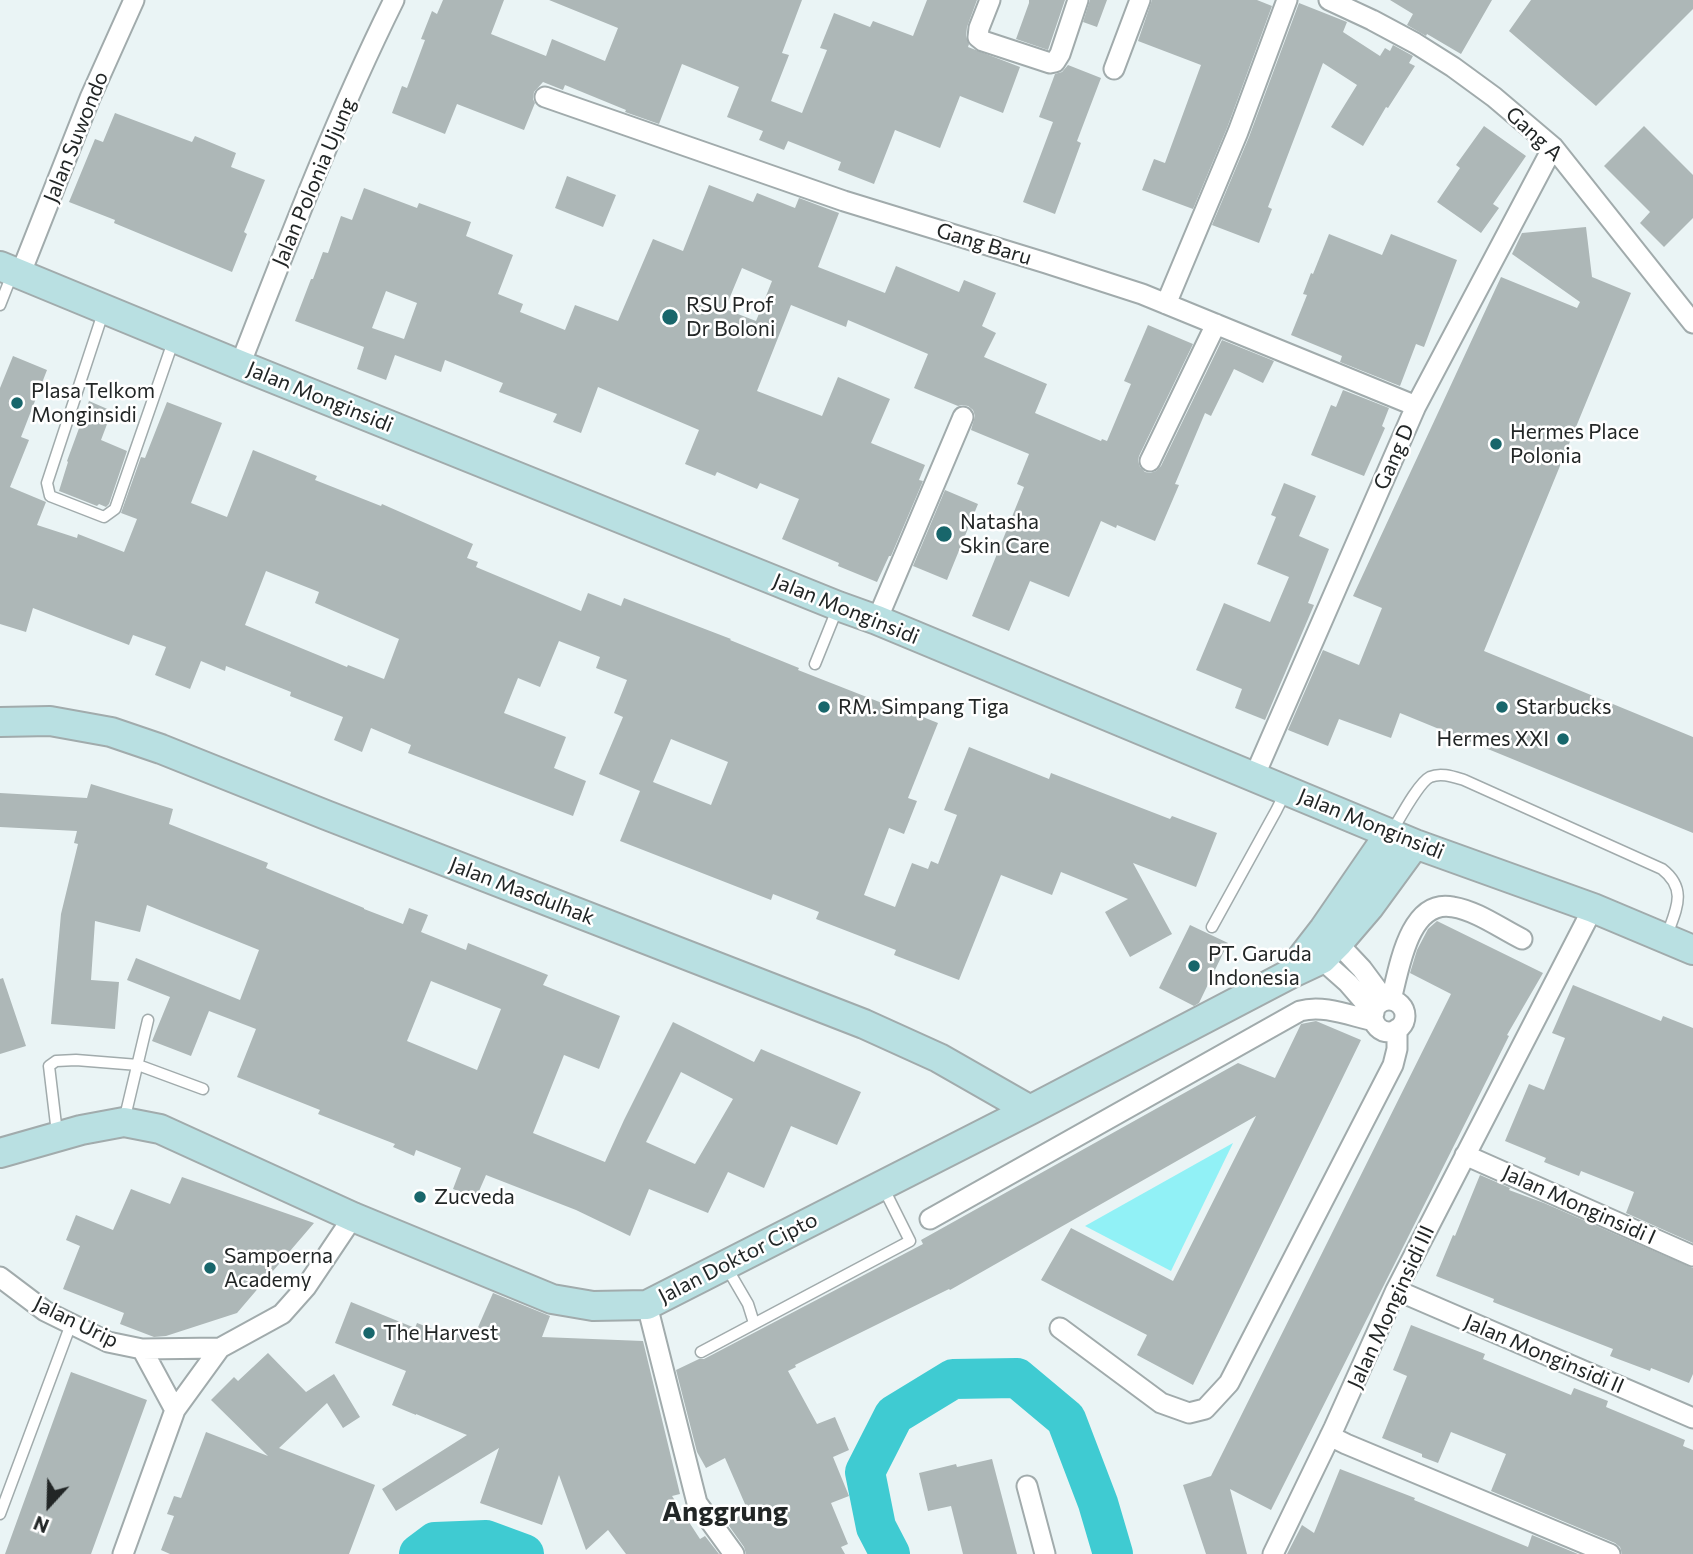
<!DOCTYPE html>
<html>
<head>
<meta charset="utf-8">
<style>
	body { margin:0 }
	#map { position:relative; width:1693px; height:1554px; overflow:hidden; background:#eaf4f5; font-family:Commissioner,sans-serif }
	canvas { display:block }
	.north { position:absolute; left:14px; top:1470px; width:70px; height:70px; -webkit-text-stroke:5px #fff; paint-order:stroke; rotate:202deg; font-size:19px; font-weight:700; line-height:28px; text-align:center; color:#222626 }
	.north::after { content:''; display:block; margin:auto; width:24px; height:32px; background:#222626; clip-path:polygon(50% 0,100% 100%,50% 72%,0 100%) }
</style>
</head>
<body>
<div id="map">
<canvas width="1693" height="1554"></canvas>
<div class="north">N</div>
</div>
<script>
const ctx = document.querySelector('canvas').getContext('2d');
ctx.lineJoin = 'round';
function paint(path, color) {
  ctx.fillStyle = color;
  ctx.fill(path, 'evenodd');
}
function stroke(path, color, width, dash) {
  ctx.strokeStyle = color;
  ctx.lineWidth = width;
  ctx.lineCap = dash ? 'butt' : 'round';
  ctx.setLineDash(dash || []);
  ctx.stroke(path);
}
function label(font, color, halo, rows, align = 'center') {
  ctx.font = font + ' Commissioner,sans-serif';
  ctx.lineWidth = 5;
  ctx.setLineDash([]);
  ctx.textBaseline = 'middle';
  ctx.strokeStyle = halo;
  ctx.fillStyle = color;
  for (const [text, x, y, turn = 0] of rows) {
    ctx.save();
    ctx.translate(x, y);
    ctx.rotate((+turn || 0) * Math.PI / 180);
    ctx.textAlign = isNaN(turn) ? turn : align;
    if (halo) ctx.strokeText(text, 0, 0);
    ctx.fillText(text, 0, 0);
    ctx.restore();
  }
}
paint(new Path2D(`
	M 1233,1143 L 1171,1271 L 1085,1226 Z`), '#91f1f6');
stroke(new Path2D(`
	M 419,1554 L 435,1542 L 486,1540 L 524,1554
	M 890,1554 L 876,1527 L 865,1472 L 894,1415 L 953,1379 L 1017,1378 L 1066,1419 L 1098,1503 L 1113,1554`), '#3fcbd2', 40);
paint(new Path2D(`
	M 443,0 L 504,0 L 491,34 L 546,56 L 552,39 L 605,61 L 618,28 L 549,0 L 802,0 L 782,53 L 789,55 L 771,101 L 802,113 L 827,50 L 820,48 L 834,13 L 870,27 L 873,21 L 913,36 L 927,0 L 977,0 L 967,27 L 966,36 L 969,44 L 968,47 L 1020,67 L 1003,113 L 960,96 L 940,148 L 895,130 L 874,184 L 838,170 L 841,162 L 788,141 L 784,150 L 759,140 L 763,131 L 727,117 L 739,87 L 682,64 L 659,124 L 625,112 L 626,110 L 565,85 L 563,90 L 543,82 L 534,92 L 533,99 L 535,103 L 524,130 L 457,104 L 445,134 L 392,113 L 402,86 L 407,88 L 425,40 L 421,39 L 432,11 L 437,14 Z
	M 1029,0 L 1065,0 L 1048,50 L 1016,39 L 1029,3 Z
	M 1090,0 L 1107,0 L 1097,27 L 1083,22 Z
	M 1152,0 L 1257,0 L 1272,6 L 1227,128 L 1193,209 L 1142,190 L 1154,159 L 1165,163 L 1201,65 L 1138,41 Z
	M 1390,0 L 1492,0 L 1461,54 L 1427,34 L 1426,36 L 1407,25 L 1413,14 Z
	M 1531,0 L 1693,0 L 1693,9 L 1596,106 L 1509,31 Z
	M 1299,3 L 1347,22 L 1343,32 L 1380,56 L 1385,48 L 1390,51 L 1393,45 L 1413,56 L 1409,63 L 1415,66 L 1388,108 L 1386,107 L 1363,146 L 1331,127 L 1357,85 L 1323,63 L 1268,207 L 1272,209 L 1259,243 L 1212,225 L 1249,137 Z
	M 1068,65 L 1101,78 L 1077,141 L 1081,143 L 1055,214 L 1023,202 L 1053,122 L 1039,117 L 1055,74 L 1062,72 Z
	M 115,113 L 192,142 L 195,136 L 236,153 L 231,167 L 265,180 L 244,232 L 247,234 L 232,272 L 114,223 L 115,220 L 69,202 L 95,139 L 103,142 Z
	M 1484,126 L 1526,156 L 1493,204 L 1499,208 L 1481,233 L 1437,202 L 1460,168 L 1456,165 Z
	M 1644,126 L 1693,175 L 1693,218 L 1664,247 L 1640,223 L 1650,212 L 1604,166 Z
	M 567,176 L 616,195 L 603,227 L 555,208 Z
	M 709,185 L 753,202 L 757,193 L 795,208 L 799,198 L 839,213 L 818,267 L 885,293 L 896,266 L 959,292 L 964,280 L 996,293 L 982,326 L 996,333 L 984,357 L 1047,384 L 1035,413 L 1101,441 L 1102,439 L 1107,441 L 1131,384 L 1124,381 L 1148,325 L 1193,344 L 1139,456 L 1138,461 L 1140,467 L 1145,472 L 1150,473 L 1156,471 L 1161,466 L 1222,340 L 1274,361 L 1263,383 L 1234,369 L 1211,416 L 1205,413 L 1175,484 L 1179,485 L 1155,541 L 1117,525 L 1116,528 L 1101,521 L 1069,597 L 1030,581 L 1009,631 L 972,616 L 1024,487 L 1017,484 L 1029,454 L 971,430 L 975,416 L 973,410 L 968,406 L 962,405 L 958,406 L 914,388 L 928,354 L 848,320 L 846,327 L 791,305 L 757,391 L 822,416 L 838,377 L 890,399 L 871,443 L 925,465 L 919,480 L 923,481 L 891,556 L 889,556 L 877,582 L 838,566 L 839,563 L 782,539 L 799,499 L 760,483 L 757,489 L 717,472 L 715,476 L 685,464 L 699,430 L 598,387 L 581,433 L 553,422 L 557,414 L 499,392 L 503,383 L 445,360 L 441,372 L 395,355 L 386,380 L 357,369 L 364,347 L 295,321 L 311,279 L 313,279 L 323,252 L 328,253 L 341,216 L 352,220 L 364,188 L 417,208 L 419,203 L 471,222 L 466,236 L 513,255 L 498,294 L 523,304 L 520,312 L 565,330 L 575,305 L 618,321 L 653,239 L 683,251 ZM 742,268 L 772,281 L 756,321 L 725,309 ZM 386,291 L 417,303 L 404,339 L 372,328 Z
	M 1586,227 L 1592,277 L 1631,293 L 1484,651 L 1693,737 L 1693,833 L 1400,713 L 1391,738 L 1339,719 L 1328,746 L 1288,730 L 1323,650 L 1359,665 L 1382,608 L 1353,596 L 1501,277 L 1577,308 L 1580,302 L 1512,254 L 1522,233 Z
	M 1329,234 L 1382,255 L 1391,234 L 1457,260 L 1424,347 L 1416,344 L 1400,386 L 1340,362 L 1342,356 L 1291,335 L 1307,295 L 1303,294 L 1311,273 L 1313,274 Z
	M 13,356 L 47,370 L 21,437 L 29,440 L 10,487 L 46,502 L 37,525 L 77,538 L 78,534 L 124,552 L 137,519 L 121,513 L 141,457 L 145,458 L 167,402 L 222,423 L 191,503 L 227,517 L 253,450 L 317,476 L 315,480 L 381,506 L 382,504 L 473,544 L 467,558 L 478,562 L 476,567 L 581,611 L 588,593 L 621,606 L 624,598 L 731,639 L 730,640 L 799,668 L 798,670 L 882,703 L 883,701 L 938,723 L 908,798 L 917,801 L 904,834 L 889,828 L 864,895 L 895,907 L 912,863 L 928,869 L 931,861 L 938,864 L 957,815 L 944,810 L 969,747 L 1049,779 L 1051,773 L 1170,819 L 1172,816 L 1217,833 L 1196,887 L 1133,863 L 1172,934 L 1130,957 L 1105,912 L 1128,899 L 1061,872 L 1052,895 L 1001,875 L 959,980 L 894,955 L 896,950 L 816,919 L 819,912 L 773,894 L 771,900 L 620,841 L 640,791 L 599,774 L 623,717 L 614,713 L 627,680 L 596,668 L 600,657 L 559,641 L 540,687 L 518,678 L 504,713 L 566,737 L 554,768 L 586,781 L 573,816 L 408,753 L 411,745 L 371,728 L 362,752 L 334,740 L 343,717 L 290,696 L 291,692 L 226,666 L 225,671 L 201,661 L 190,689 L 155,675 L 166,647 L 133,635 L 129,645 L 33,608 L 26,632 L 0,624 L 0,388 ZM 266,571 L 319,592 L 315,603 L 399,639 L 384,679 L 348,665 L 347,667 L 245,625 ZM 671,739 L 728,762 L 711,805 L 653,782 Z
	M 1343,390 L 1389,408 L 1382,426 L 1385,428 L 1364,476 L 1311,455 L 1331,405 L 1336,407 Z
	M 89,401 L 112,411 L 101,440 L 127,451 L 109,504 L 106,507 L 99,504 L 97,506 L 59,491 L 68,462 L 67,461 Z
	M 1284,483 L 1316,496 L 1299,536 L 1329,549 L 1308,603 L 1314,605 L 1265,720 L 1235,708 L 1242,689 L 1196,670 L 1224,603 L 1270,622 L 1289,577 L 1257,564 L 1276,517 L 1271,515 Z
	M 945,490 L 978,504 L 947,580 L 913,566 Z
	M 91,784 L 173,809 L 169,824 L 268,863 L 266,868 L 364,908 L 364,909 L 403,924 L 409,908 L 428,915 L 421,932 L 466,950 L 468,943 L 548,975 L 543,985 L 620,1016 L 599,1069 L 564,1055 L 533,1133 L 605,1162 L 624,1120 L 673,1022 L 754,1062 L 761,1049 L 861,1092 L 837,1145 L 791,1126 L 764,1188 L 728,1172 L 708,1213 L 649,1189 L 630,1236 L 576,1210 L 486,1175 L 476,1198 L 453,1189 L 461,1168 L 416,1150 L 414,1156 L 393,1147 L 395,1144 L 318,1114 L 320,1110 L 237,1077 L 256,1029 L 209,1011 L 191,1056 L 152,1041 L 170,997 L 127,980 L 136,958 L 240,1000 L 259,950 L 147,905 L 140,932 L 95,921 L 91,980 L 119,982 L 115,1029 L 51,1024 L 61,914 L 78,844 L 74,843 L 77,831 L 0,827 L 0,793 L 87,798 ZM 431,981 L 501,1009 L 477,1070 L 407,1041 ZM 681,1072 L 733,1099 L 695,1164 L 646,1142 Z
	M 1437,921 L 1543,973 L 1507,1035 L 1509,1036 L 1271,1510 L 1230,1489 L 1247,1554 L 1206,1554 L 1183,1485 L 1211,1476 L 1451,994 L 1410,973 L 1417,950 L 1428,929 Z
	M 1190,925 L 1228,943 L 1199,1003 L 1194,1006 L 1159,988 Z
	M 3,978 L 26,1046 L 0,1054 L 0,979 Z
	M 1573,985 L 1661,1021 L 1663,1016 L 1693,1028 L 1693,1243 L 1626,1213 L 1634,1192 L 1581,1171 L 1579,1176 L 1544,1162 L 1546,1158 L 1505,1141 L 1529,1084 L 1544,1090 L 1565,1038 L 1552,1033 Z
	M 1316,1021 L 1361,1040 L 1193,1385 L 1137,1355 L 1147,1335 L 1041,1280 L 1071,1228 L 1173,1281 L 1256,1116 L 950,1290 L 949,1289 L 795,1365 L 796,1367 L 788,1371 L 817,1424 L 835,1417 L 849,1450 L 833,1457 L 849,1496 L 831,1503 L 848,1544 L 841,1547 L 845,1554 L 746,1554 L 744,1547 L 727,1523 L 748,1511 L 725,1458 L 706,1468 L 697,1452 L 676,1370 L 699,1359 L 704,1359 L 923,1244 L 921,1240 L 1238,1063 L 1275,1078 L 1301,1024 Z
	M 1480,1175 L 1510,1188 L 1509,1190 L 1544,1203 L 1693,1268 L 1693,1374 L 1689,1383 L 1651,1368 L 1650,1371 L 1610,1356 L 1613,1349 L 1493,1302 L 1494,1299 L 1436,1276 L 1453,1235 L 1455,1236 Z
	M 182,1177 L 314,1223 L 237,1313 L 166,1336 L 154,1337 L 120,1324 L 124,1313 L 63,1289 L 80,1246 L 66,1240 L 76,1215 L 113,1230 L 131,1189 L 170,1204 Z
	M 493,1293 L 550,1316 L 542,1337 L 643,1341 L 680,1494 L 672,1496 L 700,1539 L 705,1536 L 719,1554 L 626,1554 L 608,1530 L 586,1550 L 559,1475 L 542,1525 L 480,1503 L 499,1448 L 396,1511 L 382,1489 L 467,1435 L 416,1414 L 416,1415 L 392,1405 L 406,1371 L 335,1343 L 351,1302 L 415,1328 L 417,1323 L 456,1338 L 457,1334 L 472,1341 Z
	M 1411,1325 L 1485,1354 L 1483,1359 L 1571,1395 L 1574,1388 L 1608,1401 L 1606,1407 L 1685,1440 L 1683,1446 L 1693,1450 L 1693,1554 L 1622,1554 L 1620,1547 L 1615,1543 L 1491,1491 L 1506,1454 L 1451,1432 L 1438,1463 L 1422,1457 L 1422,1454 L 1382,1438 L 1407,1376 L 1393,1370 Z
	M 268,1353 L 306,1392 L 334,1374 L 360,1417 L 343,1428 L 327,1403 L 279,1448 L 375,1485 L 349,1554 L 170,1554 L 161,1550 L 174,1516 L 167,1514 L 174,1496 L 181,1498 L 206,1432 L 268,1456 L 211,1400 L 234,1377 L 238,1381 Z
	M 71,1372 L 147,1400 L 91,1554 L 5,1554 Z
	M 992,1459 L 1017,1554 L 963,1554 L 951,1506 L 928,1511 L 919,1473 L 956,1464 L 957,1467 Z
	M 1340,1469 L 1415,1498 L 1414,1500 L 1528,1547 L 1532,1535 L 1578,1554 L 1287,1554 L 1302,1525 L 1314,1533 Z`), '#adb7b7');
const lane = new Path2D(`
	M 0,305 L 13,272
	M 104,310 L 47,483 L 50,496 L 104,517 L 115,509 L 174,339
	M 815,664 L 838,607
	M 1391,833 C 1399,820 1418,783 1430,777 C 1441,772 1454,777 1464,780 L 1662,869 C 1689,890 1675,911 1666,938
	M 1212,927 L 1276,811 L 1285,793
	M 124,1121 L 148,1020
	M 57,1133 L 49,1066 L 56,1061 L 76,1060 L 138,1065 L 203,1089
	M 727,1268 L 748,1304 L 754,1323
	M 701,1352 L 910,1241 L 883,1187
	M 0,1514 L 71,1324`);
const street = new Path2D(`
	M 990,0 L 979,28 L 978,37 L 983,41 L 1050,63 L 1055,62 L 1060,54 L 1078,0
	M 1329,0 L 1372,20 L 1415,43 L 1453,67 L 1494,97 L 1553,147 L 1693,323
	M 1114,69 L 1140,0
	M 545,97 L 844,201 L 1046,263 L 1142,294 L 1416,406
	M 20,275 L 90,98 L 134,0
	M 1166,304 L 1238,132 L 1287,0
	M 240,365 C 288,242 335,119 394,0
	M 1150,461 L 1216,324
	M 877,620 L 963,417
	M 1254,777 L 1416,406 L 1553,147
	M 1330,935 L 1362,969 L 1385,1000
	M 1313,952 L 1348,983 L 1374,1013
	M 1391,1000 C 1399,969 1409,898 1453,907 C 1477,911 1500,928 1522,939
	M1373 1016a16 16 0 1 1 32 0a16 16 0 1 1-32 0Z
	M 1465,1155 L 1693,1256
	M 930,1219 L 1300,1011 C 1323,1004 1351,1016 1374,1021
	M 0,1277 L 45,1311 L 108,1342 L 142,1349 L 220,1348 L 282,1314 L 306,1287 L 353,1217
	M 1396,1290 L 1693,1418
	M 647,1305 L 697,1503 L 734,1554
	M 1060,1328 L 1161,1403 L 1189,1413 L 1205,1409 L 1229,1383 L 1393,1065 L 1397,1049 L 1397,1029
	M 142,1349 L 175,1410
	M 1330,1436 L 1346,1444 L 1610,1554
	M 1027,1486 L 1045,1554
	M 123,1554 L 175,1410 L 220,1348
	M 1273,1554 L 1334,1428 L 1396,1290 L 1593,908`);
const secondary = new Path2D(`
	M 0,266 L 240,365 L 838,606 L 877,620 L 1415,844 L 1593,908 L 1693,950
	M 0,722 L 50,721 L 111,732 L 161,749 L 326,815 L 864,1024 L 939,1058 L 1030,1110
	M 1300,960 L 1324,929 L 1390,833
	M 0,1153 L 81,1130 L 124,1122 L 160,1129 L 353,1217 L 552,1299 L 593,1306 L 647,1305 L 1030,1110 L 1290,974 L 1322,959 L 1339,942 L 1369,907 L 1415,844`);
stroke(lane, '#a1abac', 13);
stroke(street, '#a1abac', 23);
stroke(secondary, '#a1abac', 32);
stroke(lane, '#fff', 10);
stroke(street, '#fff', 19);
stroke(secondary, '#b9e0e2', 28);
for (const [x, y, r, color] of [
	[670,317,9,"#18666b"],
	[17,403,7,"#18666b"],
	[1496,444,7,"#18666b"],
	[944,534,9,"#18666b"],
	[824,707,7,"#18666b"],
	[1502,707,7,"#18666b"],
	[1563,739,7,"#18666b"],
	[1194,966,7,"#18666b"],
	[420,1197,7,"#18666b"],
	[210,1268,7,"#18666b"],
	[369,1333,7,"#18666b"]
]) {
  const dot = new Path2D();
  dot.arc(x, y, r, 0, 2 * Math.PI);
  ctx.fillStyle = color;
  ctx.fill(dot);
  stroke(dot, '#fff', 2.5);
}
label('21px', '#222626', '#fff', [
	["Gang A",1534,134,43],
	["Jalan Suwondo",76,137,-68],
	["Jalan Polonia Ujung",314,182,-67],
	["Gang Baru",984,244,17],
	["Jalan Monginsidi",320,397,22],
	["Gang D",1394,457,-66],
	["Jalan Monginsidi",846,609,22],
	["Jalan Monginsidi",1371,824,22],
	["Jalan Masdulhak",522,891,21],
	["Jalan Monginsidi I",1579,1205,24],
	["Jalan Doktor Cipto",738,1258,-27],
	["Jalan Monginsidi III",1391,1307,-65],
	["Jalan Urip",76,1322,26],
	["Jalan Monginsidi II",1544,1354,23]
]);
label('21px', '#222626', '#fff', [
	["RSU Prof",686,305],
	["Dr Boloni",686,329],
	["Plasa Telkom",31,391],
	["Monginsidi",31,415],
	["Hermes Place",1510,432],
	["Polonia",1510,456],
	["Natasha",960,522],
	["Skin Care",960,546],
	["RM. Simpang Tiga",838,707],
	["Starbucks",1516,707],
	["Hermes XXI",1549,739,"right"],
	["PT. Garuda",1208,954],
	["Indonesia",1208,978],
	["Zucveda",434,1197],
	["Sampoerna",224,1256],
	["Academy",224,1280],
	["The Harvest",383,1333]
], 'left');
label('bold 28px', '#222626', '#fff', [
	["Anggrung",725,1512]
]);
</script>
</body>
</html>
